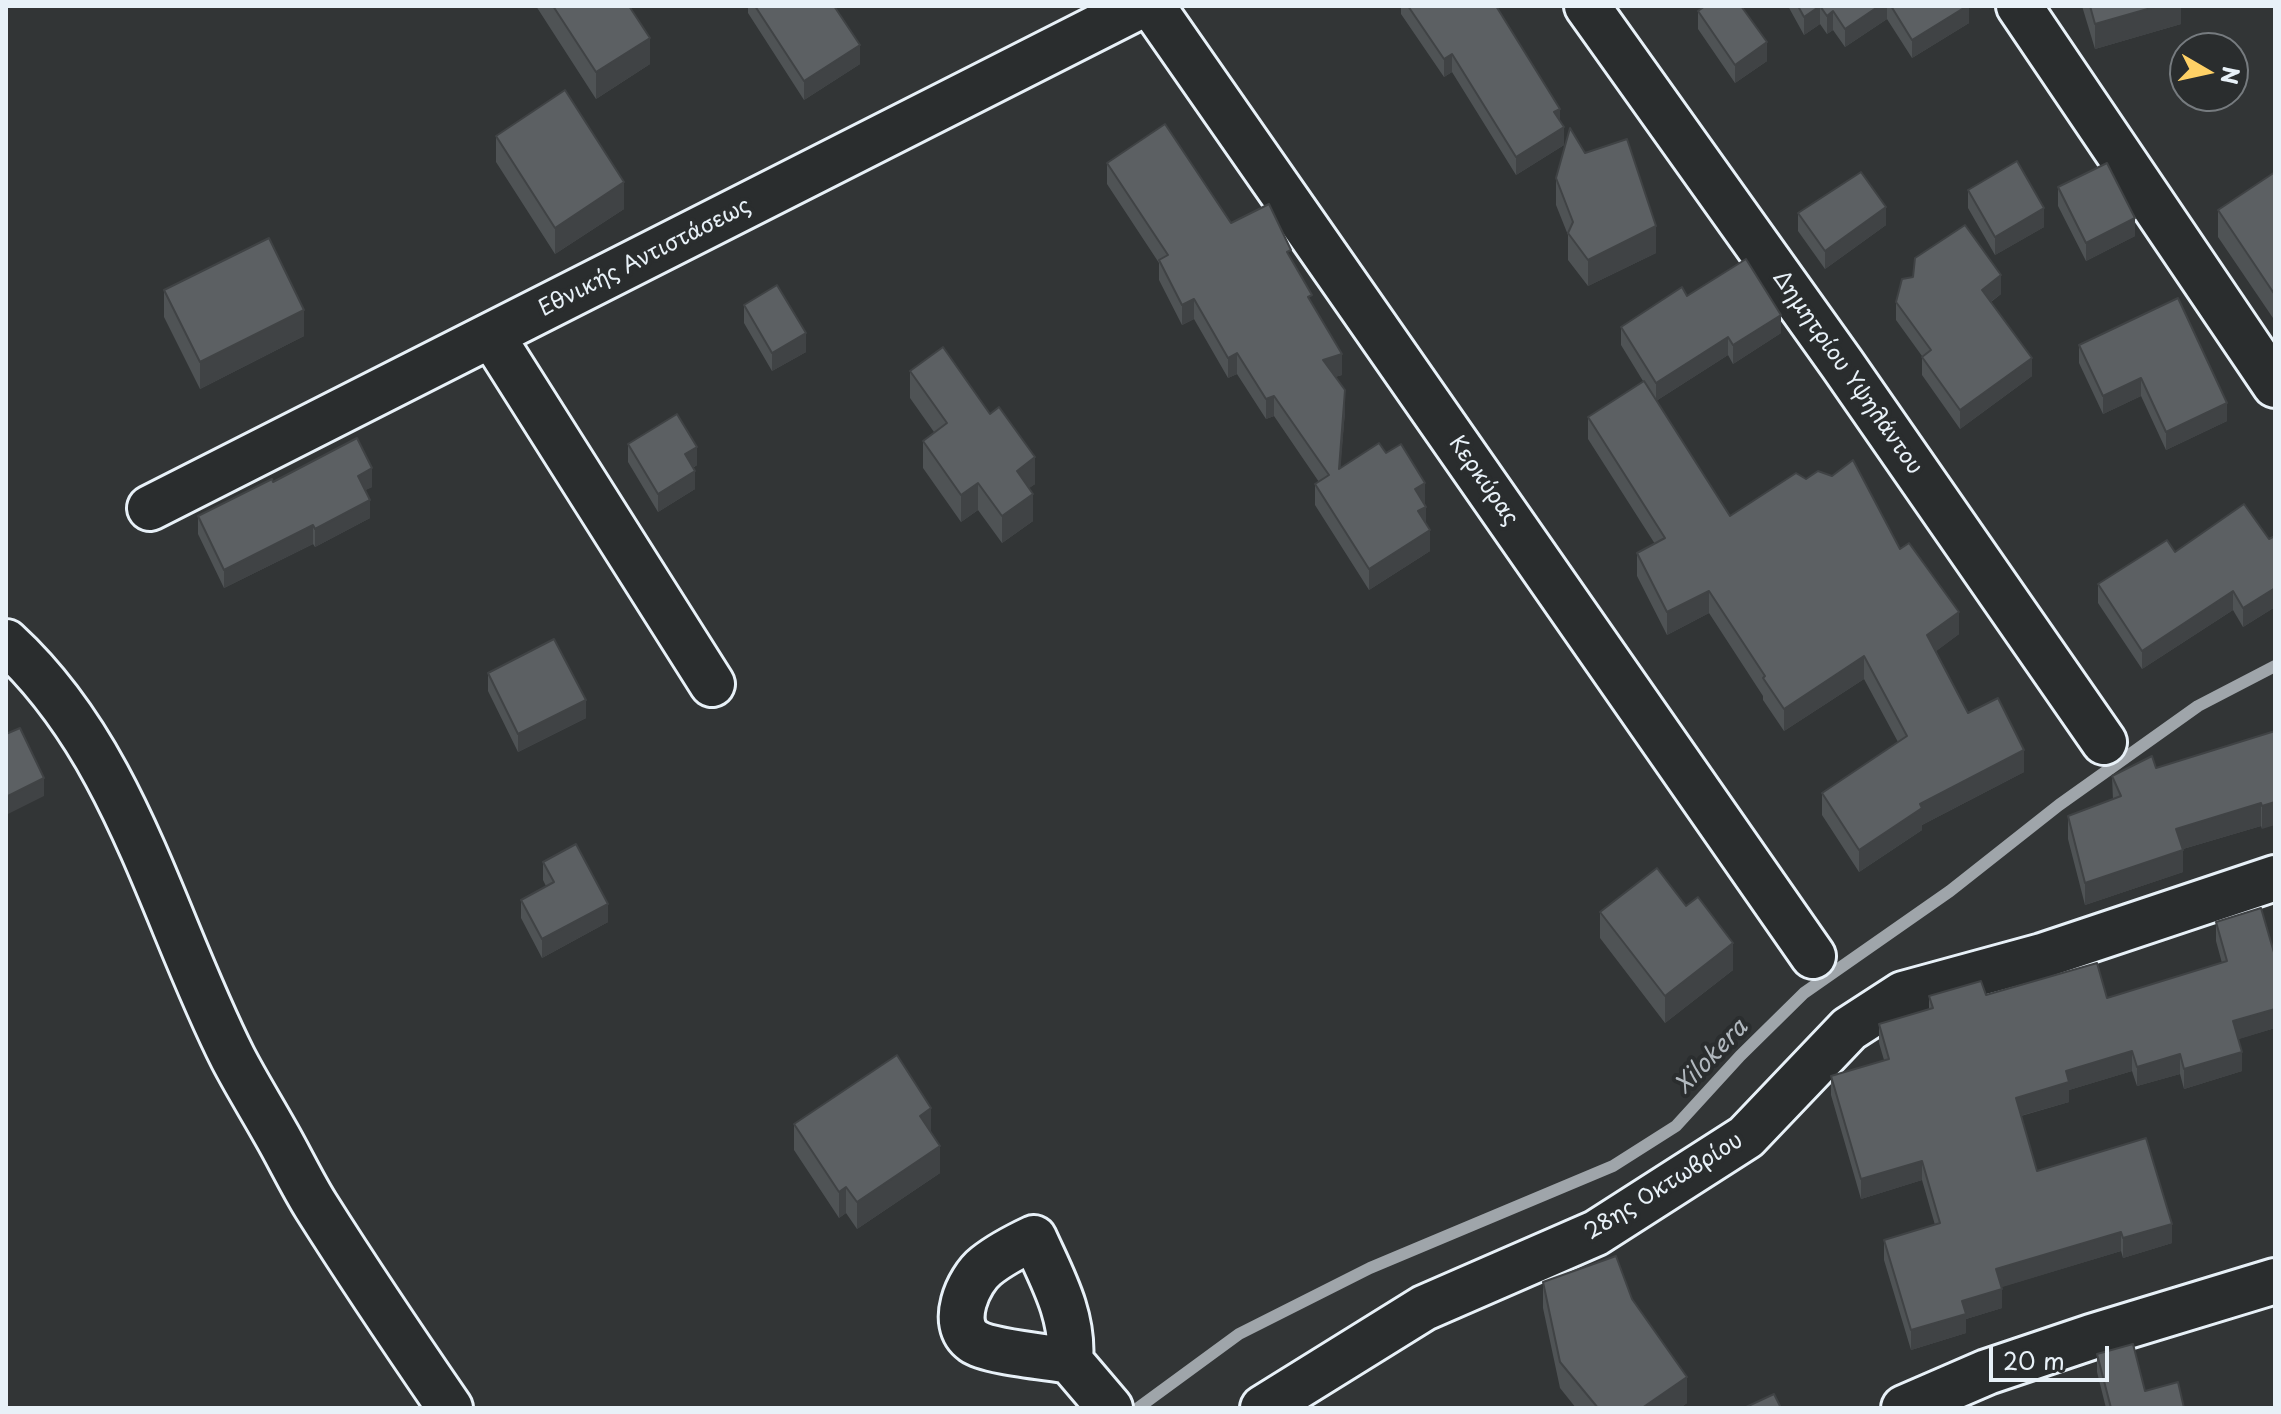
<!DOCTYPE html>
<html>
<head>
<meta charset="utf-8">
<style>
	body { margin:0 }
	#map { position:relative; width:2281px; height:1414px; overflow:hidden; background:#323536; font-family:"Playpen Sans",sans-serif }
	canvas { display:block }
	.frame { position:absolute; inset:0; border:8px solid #e8f1f8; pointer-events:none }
	.north { position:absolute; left:2169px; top:32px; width:80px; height:80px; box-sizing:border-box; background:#2a2d2e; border:2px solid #767b7f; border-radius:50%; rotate:99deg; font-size:22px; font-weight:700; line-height:32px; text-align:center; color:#e8f1f8 }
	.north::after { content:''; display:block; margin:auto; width:28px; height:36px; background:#ffd166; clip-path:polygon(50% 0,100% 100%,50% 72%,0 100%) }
	.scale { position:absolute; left:1989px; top:1346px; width:120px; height:36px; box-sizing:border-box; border:4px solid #e8f1f8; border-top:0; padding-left:10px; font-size:24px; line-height:28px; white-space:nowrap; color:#e8f1f8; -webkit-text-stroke:6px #2a2d2e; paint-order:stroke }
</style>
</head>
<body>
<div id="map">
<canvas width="2281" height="1414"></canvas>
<div class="frame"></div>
<div class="north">N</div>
<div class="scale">20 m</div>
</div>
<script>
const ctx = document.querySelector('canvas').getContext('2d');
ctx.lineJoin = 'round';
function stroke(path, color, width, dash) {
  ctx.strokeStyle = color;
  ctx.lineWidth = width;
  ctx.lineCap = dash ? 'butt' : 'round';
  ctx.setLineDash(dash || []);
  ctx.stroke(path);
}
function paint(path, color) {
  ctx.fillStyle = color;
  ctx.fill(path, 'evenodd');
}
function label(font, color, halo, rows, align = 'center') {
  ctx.font = font + ' "Playpen Sans",sans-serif';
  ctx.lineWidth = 8;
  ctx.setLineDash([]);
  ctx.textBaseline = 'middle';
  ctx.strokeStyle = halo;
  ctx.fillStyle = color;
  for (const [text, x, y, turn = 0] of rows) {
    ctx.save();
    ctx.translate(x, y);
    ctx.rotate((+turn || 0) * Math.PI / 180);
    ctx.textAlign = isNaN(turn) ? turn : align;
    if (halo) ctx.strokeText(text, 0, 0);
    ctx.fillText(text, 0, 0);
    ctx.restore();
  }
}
stroke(new Path2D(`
	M 1138,1408 L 1239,1334 L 1370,1268 L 1613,1166 L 1676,1126 L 1740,1056 L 1804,993 L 1950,891 L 2059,805 L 2198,706 L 2275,666`), '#9fa5aa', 12);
const minor = new Path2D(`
	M 1152,6 L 1813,956
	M 1587,6 L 1842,364 L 2104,742
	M 2019,6 L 2275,385
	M 492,336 L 712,684
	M 150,508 L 1140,6
	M 6,642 C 126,752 162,918 233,1058 C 246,1083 261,1107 275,1132 C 289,1156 301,1182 316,1206 C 359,1274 404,1341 450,1408
	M 1070,1361 C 1074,1316 1052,1278 1034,1238 C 1017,1246 1001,1254 986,1266 C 968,1280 949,1324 973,1341 C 988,1352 1049,1357 1070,1361 L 1110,1408
	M 1263,1408 L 1424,1308 L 1596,1233 L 1746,1137 L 1849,1029 L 1903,994 L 2042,956 L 2275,878
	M 1904,1408 L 1987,1372 L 2091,1337 L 2275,1281`);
stroke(minor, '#e8f1f8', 50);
stroke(minor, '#2a2d2e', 44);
paint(new Path2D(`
	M 536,6 L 629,6 L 650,64 L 596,99 Z
	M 748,6 L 834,6 L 860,64 L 804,100 L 748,13 Z
	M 1401,6 L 1496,6 L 1564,145 L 1516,175 L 1452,72 L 1444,77 L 1401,14 Z
	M 1788,6 L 1969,6 L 1969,23 L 1912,58 L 1887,19 L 1845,47 L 1833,30 L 1827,34 L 1820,24 L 1804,35 Z
	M 2082,6 L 2184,6 L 2181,7 L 2181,24 L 2095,49 Z
	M 1698,11 L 1767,61 L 1735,83 L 1698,29 Z
	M 496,136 L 624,209 L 555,254 L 496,162 Z
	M 1585,153 L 1656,253 L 1588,286 L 1568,260 L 1568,235 L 1556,205 L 1556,178 Z
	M 1107,163 L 1231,223 L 1291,260 L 1342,375 L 1335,377 L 1345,411 L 1340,468 L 1386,453 L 1425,503 L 1426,523 L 1430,551 L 1369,590 L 1315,505 L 1315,484 L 1319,482 L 1274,416 L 1266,419 L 1237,374 L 1228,378 L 1194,319 L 1182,325 L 1159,280 L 1159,263 L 1107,184 Z
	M 2275,172 L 2275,321 L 2218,237 L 2218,210 Z
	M 2058,187 L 2135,236 L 2086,261 L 2058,206 Z
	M 1968,190 L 2044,227 L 1995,255 L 1968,208 Z
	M 1798,213 L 1886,225 L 1825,269 L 1798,231 Z
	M 164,290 L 304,336 L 200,389 L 164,317 Z
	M 2001,294 L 1991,302 L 2032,376 L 1960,429 L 1922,375 L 1922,356 L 1896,320 L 1896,302 Z
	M 1687,296 L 1781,333 L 1733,364 L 1728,355 L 1656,401 L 1730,516 L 1900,549 L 1959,634 L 1936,651 L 1968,713 L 2024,772 L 1922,825 L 1922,830 L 1859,872 L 1822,815 L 1822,793 L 1898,742 L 1864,679 L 1784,731 L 1763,700 L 1763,696 L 1709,613 L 1667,635 L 1637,576 L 1637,553 L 1655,544 L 1588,439 L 1588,417 L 1643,381 L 1621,345 L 1621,327 Z
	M 744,305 L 806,352 L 772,371 L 744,323 Z
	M 2079,345 L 2227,421 L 2166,450 L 2141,396 L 2103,414 L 2079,363 Z
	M 910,371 L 1035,484 L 1029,488 L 1033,521 L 1002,543 L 978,510 L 961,522 L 923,468 L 923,441 L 934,432 L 910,398 Z
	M 628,444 L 697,465 L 693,468 L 695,489 L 658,512 L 628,462 Z
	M 273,482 L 372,487 L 365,490 L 370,518 L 315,547 L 313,544 L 224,588 L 198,534 L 198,516 Z
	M 2275,536 L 2275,607 L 2243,627 L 2233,610 L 2142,669 L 2098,603 L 2098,584 L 2175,552 L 2269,539 Z
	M 488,673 L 586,718 L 518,752 L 488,691 Z
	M 2275,731 L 2262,829 L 2261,826 L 2183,849 L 2183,872 L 2085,905 L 2068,839 L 2068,816 L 2113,800 L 2112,776 L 2156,768 Z
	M 543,862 L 608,922 L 542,958 L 521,918 L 521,900 L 546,886 L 543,880 Z
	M 1600,912 L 1733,970 L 1665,1023 L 1600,938 Z
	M 2216,922 L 2275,956 L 2275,1028 L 2238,1039 L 2242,1071 L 2184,1089 L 2180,1074 L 2137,1086 L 2132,1071 L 2069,1090 L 2069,1102 L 2021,1116 L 2037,1171 L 2172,1243 L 2123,1258 L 2121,1251 L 2001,1287 L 2002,1308 L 1966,1319 L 1966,1333 L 1911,1350 L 1884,1260 L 1884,1240 L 1935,1225 L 1922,1180 L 1861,1199 L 1831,1095 L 1831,1076 L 1884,1060 L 1879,1043 L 1879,1024 L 1929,1009 L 1929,996 L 1986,995 L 2107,998 L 2222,963 L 2216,941 Z
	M 2275,1123 L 2275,1148 L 2273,1142 L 2273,1124 Z
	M 794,1124 L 931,1133 L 940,1173 L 857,1229 L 846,1213 L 839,1218 L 794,1150 Z
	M 1543,1282 L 1687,1403 L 1680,1408 L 1576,1408 L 1560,1388 L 1543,1308 Z
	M 2097,1354 L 2145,1391 L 2184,1408 L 2106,1408 L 2097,1372 Z`), '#4f5355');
paint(new Path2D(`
	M 1820,6 L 1820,24 L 1804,35 L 1804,17 Z
	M 1879,6 L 1887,6 L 1887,19 L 1845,47 L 1845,29 Z
	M 1967,6 L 1969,6 L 1969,23 L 1912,58 L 1912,40 Z
	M 2158,6 L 2184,6 L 2181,7 L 2181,24 L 2095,49 L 2095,24 Z
	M 1833,11 L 1833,30 L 1827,34 L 1827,16 Z
	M 650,38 L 650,64 L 596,99 L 596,72 Z
	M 1767,42 L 1767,61 L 1735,83 L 1735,65 Z
	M 860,45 L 860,64 L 804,100 L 804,81 Z
	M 1452,54 L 1452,72 L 1444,77 L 1444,59 Z
	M 1560,109 L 1560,127 L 1554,112 Z
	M 1564,127 L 1564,145 L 1516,175 L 1516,157 Z
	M 624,182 L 624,209 L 555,254 L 555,228 Z
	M 1886,207 L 1886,225 L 1825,269 L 1825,251 Z
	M 2044,208 L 2044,227 L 1995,255 L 1995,237 Z
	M 2135,218 L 2135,236 L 2086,261 L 2086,243 Z
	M 1656,226 L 1656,253 L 1588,286 L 1588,260 Z
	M 2001,275 L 2001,294 L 1982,308 L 1982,290 Z
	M 1194,299 L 1194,319 L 1182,325 L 1182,305 Z
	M 304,310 L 304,336 L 200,389 L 200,362 Z
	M 1781,315 L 1781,333 L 1733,364 L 1733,345 Z
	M 806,333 L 806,352 L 772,371 L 772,353 Z
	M 1728,337 L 1728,355 L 1656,401 L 1656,383 Z
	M 1237,353 L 1237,374 L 1228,378 L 1228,358 Z
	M 1342,354 L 1342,375 L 1323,380 L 1323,360 Z
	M 2032,358 L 2032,376 L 1960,429 L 1960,410 Z
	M 2141,378 L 2141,396 L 2103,414 L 2103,396 Z
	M 1345,390 L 1345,411 L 1339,489 L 1339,469 Z
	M 1274,396 L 1274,416 L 1266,419 L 1266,399 Z
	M 2227,403 L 2227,421 L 2166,450 L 2166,432 Z
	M 697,447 L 697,465 L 685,472 L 685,454 Z
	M 1035,457 L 1035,484 L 1017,497 L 1017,471 Z
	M 372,468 L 372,487 L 358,494 L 358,476 Z
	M 695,471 L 695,489 L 658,512 L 658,494 Z
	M 978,483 L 978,510 L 961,522 L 961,495 Z
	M 1425,483 L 1425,503 L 1415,510 L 1415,489 Z
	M 1033,494 L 1033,521 L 1002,543 L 1002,516 Z
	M 370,500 L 370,518 L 315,547 L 315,529 Z
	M 1426,507 L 1426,527 L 1418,511 Z
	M 313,525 L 313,544 L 224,588 L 224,570 Z
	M 1430,530 L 1430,551 L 1369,590 L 1369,569 Z
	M 2275,588 L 2275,607 L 2243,627 L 2243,608 Z
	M 1709,591 L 1709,613 L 1667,635 L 1667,612 Z
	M 2233,591 L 2233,610 L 2142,669 L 2142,651 Z
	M 1959,612 L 1959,634 L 1927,658 L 1927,635 Z
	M 1864,656 L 1864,679 L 1784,731 L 1784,709 Z
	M 586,700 L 586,718 L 518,752 L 518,734 Z
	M 2024,750 L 2024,772 L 1922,825 L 1922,830 L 1859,872 L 1859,850 L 1920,804 Z
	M 44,778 L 44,796 L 6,815 L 6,797 Z
	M 2275,802 L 2275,825 L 2262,829 L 2262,806 Z
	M 2261,803 L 2261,826 L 2176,851 L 2176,829 Z
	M 2183,850 L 2183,872 L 2085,905 L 2085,883 Z
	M 608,904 L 608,922 L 542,958 L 542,939 Z
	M 1733,943 L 1733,970 L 1665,1023 L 1665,996 Z
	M 2275,1009 L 2275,1028 L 2233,1041 L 2233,1021 Z
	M 2132,1051 L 2132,1071 L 2069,1090 L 2069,1102 L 2016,1117 L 2016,1098 L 2066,1071 Z
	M 2242,1052 L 2242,1071 L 2184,1089 L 2184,1069 Z
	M 2180,1054 L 2180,1074 L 2137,1086 L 2137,1067 Z
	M 931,1108 L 931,1134 L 920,1116 Z
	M 940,1146 L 940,1173 L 857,1229 L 857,1202 Z
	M 1922,1161 L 1922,1180 L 1861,1199 L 1861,1179 Z
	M 846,1187 L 846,1213 L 839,1218 L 839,1192 Z
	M 2172,1224 L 2172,1243 L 2123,1258 L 2123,1238 Z
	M 2121,1232 L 2121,1251 L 1996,1289 L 1996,1269 Z
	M 2002,1289 L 2002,1308 L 1966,1319 L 1966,1333 L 1911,1350 L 1911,1330 L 1962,1301 Z
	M 1687,1377 L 1687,1403 L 1680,1408 L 1642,1408 Z`), '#404345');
const building = new Path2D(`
	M 553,6 L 629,6 L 650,38 L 596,72 Z
	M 755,6 L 834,6 L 860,45 L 804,81 Z
	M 1408,6 L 1496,6 L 1560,109 L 1554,112 L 1564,127 L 1516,157 L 1452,54 L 1444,59 Z
	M 1705,6 L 1741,6 L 1767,42 L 1735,65 L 1698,11 Z
	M 1798,6 L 1820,6 L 1804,17 Z
	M 1820,6 L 1879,6 L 1845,29 L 1833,11 L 1827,16 Z
	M 1891,6 L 1967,6 L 1912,40 Z
	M 2090,6 L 2158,6 L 2095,24 Z
	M 565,90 L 624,182 L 555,228 L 496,136 Z
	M 1165,124 L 1231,223 L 1269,204 L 1291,250 L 1287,252 L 1312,295 L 1308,297 L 1342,354 L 1323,360 L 1345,390 L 1339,469 L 1379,443 L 1386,453 L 1401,444 L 1425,483 L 1415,489 L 1426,507 L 1418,511 L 1430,530 L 1369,569 L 1315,484 L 1329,475 L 1274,396 L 1266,399 L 1237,353 L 1228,358 L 1194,299 L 1182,305 L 1159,260 L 1168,255 L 1107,163 Z
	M 1570,128 L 1585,153 L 1627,139 L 1656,226 L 1588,260 L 1568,233 L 1573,222 L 1556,178 Z
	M 2017,161 L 2044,208 L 1995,237 L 1968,190 Z
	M 2107,163 L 2135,218 L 2086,243 L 2058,187 Z
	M 1861,172 L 1886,207 L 1825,251 L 1798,213 Z
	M 2275,172 L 2275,295 L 2218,210 Z
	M 1965,225 L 2001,275 L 1982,290 L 2032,358 L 1960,410 L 1922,357 L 1931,350 L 1896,302 L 1902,279 L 1913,277 L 1915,258 Z
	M 269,238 L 304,310 L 200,362 L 164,290 Z
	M 1746,259 L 1781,315 L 1733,345 L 1728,337 L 1656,383 L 1621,327 L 1682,287 L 1687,296 Z
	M 777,285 L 806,333 L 772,353 L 744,305 Z
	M 2178,298 L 2227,403 L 2166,432 L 2141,378 L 2103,396 L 2079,345 Z
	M 943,347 L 990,414 L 999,407 L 1035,457 L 1017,471 L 1033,494 L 1002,516 L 978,483 L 961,495 L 923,441 L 947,423 L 910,371 Z
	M 1644,381 L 1730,516 L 1796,473 L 1806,479 L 1818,471 L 1832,476 L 1853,460 L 1900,549 L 1909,543 L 1959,612 L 1927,635 L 1968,713 L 1998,698 L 2024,750 L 1920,804 L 1922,808 L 1859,850 L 1822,793 L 1907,736 L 1864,656 L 1784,709 L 1763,678 L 1765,676 L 1709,591 L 1667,612 L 1637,553 L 1665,538 L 1588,417 Z
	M 677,414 L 697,447 L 685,454 L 695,471 L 658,494 L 628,444 Z
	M 357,438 L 372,468 L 358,476 L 370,500 L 315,529 L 313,525 L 224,570 L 198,516 L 272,479 L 273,482 Z
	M 2244,504 L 2269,539 L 2275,536 L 2275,588 L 2243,608 L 2233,591 L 2142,651 L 2098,584 L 2167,540 L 2175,552 Z
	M 554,639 L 586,700 L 518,734 L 488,673 Z
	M 20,728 L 44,778 L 6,797 L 6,734 Z
	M 2275,731 L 2275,802 L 2262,806 L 2261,803 L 2176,829 L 2183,850 L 2085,883 L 2068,816 L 2121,796 L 2112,776 L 2152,756 L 2156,768 Z
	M 576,844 L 608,904 L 542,939 L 521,900 L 554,882 L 543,862 Z
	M 1657,868 L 1686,906 L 1698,897 L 1733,943 L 1665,996 L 1600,912 Z
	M 2261,908 L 2275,956 L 2275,1009 L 2233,1021 L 2242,1052 L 2184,1069 L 2180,1054 L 2137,1067 L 2132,1051 L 2066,1071 L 2069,1082 L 2016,1098 L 2037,1171 L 2146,1138 L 2172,1224 L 2123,1238 L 2121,1232 L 1996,1269 L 2002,1289 L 1962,1301 L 1966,1314 L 1911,1330 L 1884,1240 L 1940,1223 L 1922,1161 L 1861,1179 L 1831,1076 L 1889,1059 L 1879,1024 L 1933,1008 L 1929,996 L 1981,981 L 1986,995 L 2097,963 L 2107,998 L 2227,961 L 2216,922 Z
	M 897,1055 L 931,1108 L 920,1116 L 940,1146 L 857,1202 L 846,1187 L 839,1192 L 794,1124 Z
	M 1616,1256 L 1632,1299 L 1687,1377 L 1642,1408 L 1598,1408 L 1560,1362 L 1543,1282 Z
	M 2133,1344 L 2145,1391 L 2178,1382 L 2184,1408 L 2111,1408 L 2097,1354 Z
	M 1774,1394 L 1781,1408 L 1744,1408 Z`);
paint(building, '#5c6063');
stroke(building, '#404345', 2);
label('22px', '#e8f1f8', '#2a2d2e', [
	["Εθνικής Αντιστάσεως",645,258,-27],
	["Δημητρίου Υψηλάντου",1847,373,55],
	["Κερκύρας",1483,481,55],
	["28ης Οκτωβρίου",1664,1187,-32]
]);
label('italic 24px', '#b1b8be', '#2a2d2e', [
	["Xilokera",1712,1057,-46]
]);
</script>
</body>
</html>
